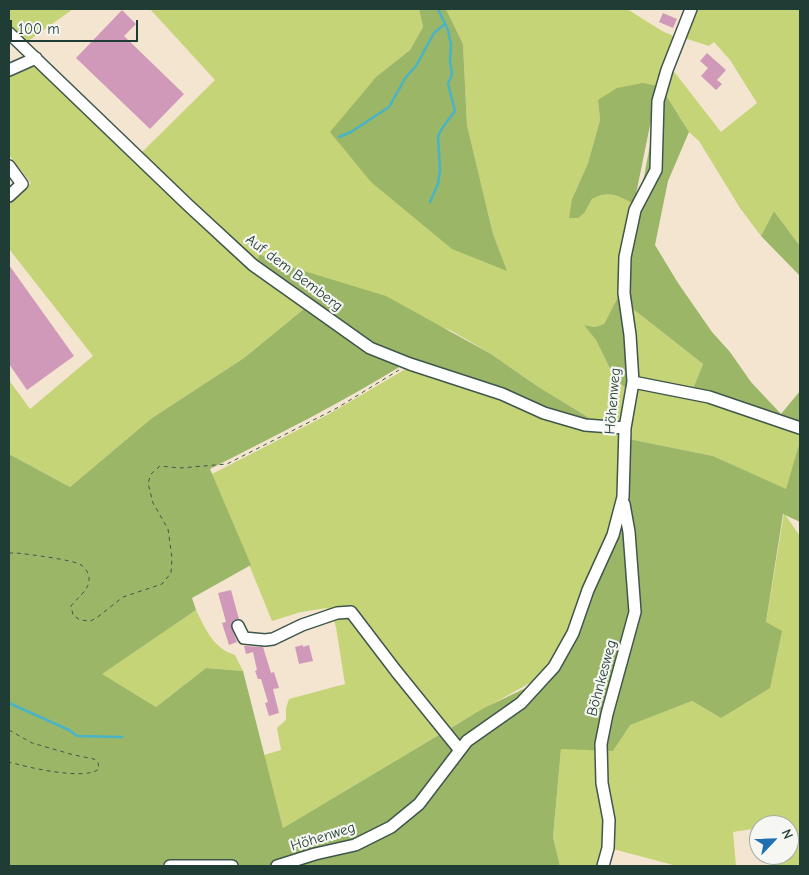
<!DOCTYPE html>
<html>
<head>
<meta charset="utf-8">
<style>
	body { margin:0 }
	#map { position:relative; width:809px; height:875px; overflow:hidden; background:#f4e5d1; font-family:"Comic Neue",sans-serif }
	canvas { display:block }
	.frame { position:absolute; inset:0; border:10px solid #1f3d34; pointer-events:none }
	.north { position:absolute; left:749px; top:815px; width:50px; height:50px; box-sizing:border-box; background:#f6f6f2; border:1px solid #a0aca6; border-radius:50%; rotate:66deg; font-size:14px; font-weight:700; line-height:20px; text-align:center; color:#1f3d34 }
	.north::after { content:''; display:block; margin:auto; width:18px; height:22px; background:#1f6fb2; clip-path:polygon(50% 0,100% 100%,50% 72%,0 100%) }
	.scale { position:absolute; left:10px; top:20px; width:128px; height:22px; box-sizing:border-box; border:2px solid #1f3d34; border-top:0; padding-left:6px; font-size:15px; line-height:18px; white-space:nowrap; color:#1f3d34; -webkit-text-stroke:4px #f6f6f2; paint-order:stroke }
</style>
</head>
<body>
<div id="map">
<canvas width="809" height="875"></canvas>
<div class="frame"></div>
<div class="north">N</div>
<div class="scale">100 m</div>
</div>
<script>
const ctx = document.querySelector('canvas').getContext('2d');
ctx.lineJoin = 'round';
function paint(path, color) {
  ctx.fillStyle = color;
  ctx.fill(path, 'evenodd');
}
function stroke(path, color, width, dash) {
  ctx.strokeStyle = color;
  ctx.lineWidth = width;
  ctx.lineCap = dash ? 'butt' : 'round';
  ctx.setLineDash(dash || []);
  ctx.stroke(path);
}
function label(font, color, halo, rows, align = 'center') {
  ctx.font = font + ' "Comic Neue",sans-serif';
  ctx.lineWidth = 4.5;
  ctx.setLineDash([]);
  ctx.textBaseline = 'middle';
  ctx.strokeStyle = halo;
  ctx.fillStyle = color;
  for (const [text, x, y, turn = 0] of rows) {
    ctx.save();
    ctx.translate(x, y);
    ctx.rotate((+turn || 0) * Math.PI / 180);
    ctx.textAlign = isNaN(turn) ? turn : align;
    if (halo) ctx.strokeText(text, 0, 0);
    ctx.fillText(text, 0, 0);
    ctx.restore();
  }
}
paint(new Path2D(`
	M 9,9 L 73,9 L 24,44 L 9,30 Z
	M 150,9 L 419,9 L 423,27 L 410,50 L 377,76 L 506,270 L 493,234 L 467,125 L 463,44 L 446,9 L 627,9 L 662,31 L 676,37 L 658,86 L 598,100 L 600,120 L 588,163 L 572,199 L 585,212 L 592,199 C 610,190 617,194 634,204 L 623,237 L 619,267 L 620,293 L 604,324 L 595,327 L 585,325 L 596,340 L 614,377 L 627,390 L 624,415 L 619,422 L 598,422 L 591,419 L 537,386 L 491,354 L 452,331 L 259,254 L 257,264 L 139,155 L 215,80 Z
	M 694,9 L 800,9 L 800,246 L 774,211 L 761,236 L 740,208 L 699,141 L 689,132 L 664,92 L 672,69 L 721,132 L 757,103 L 730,60 L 714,42 L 709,46 L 684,38 Z
	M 31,64 L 41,68 L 305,308 L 244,358 L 152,418 L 70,487 L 9,454 L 9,380 L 30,409 L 93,356 L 9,249 L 9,204 L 31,183 L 9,155 L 9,74 Z
	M 633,309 L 703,364 L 692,391 L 637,378 Z
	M 409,367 L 617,431 L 620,434 L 617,512 L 570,631 L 544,675 L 446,730 L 359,619 L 330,615 L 327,608 L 301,612 L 272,621 L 212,474 L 329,414 Z
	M 637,387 L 680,394 L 800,430 L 800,441 L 786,490 L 713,456 L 629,439 Z
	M 784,513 L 800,536 L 800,866 L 772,866 L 769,855 L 789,855 L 789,825 L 759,825 L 759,828 L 733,832 L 736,866 L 677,866 L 609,848 L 603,749 L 613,751 L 629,725 L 692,701 L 721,718 L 766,623 Z
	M 196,610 C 206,630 213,648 235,655 L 243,671 L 206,668 L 156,707 L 101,674 Z
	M 349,615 L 442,733 L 283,828 L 264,755 L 281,750 L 277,728 L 286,720 L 286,708 L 289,699 L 345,684 L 336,627 L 333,618 Z
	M 561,749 L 599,749 L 608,820 L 602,866 L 560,866 L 553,837 Z`), '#c4d476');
paint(new Path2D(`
	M 419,9 L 446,9 L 463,44 L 467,125 L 493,234 L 507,271 L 452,249 L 371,182 L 330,132 L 377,76 L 410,50 L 423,27 Z
	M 643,83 L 658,86 L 634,204 C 617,195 610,190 592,199 L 585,212 L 578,218 L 569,218 L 572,199 L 588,163 L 600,120 L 598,100 L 617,88 Z
	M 664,92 L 689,132 L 668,181 L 655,245 L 678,283 L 712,332 L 730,352 L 751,382 L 781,414 L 800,391 L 800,426 L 692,391 L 703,364 L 633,309 L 628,297 L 627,267 L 650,145 Z
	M 774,211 L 800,246 L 800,276 L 761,236 Z
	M 259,254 L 294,268 L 386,296 L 491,354 L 537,386 L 591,419 L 584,421 L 406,363 C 343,402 277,435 210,469 L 251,565 L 192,598 L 196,610 L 102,674 L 156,707 L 206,668 L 243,671 L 283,828 L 484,708 L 553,675 L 622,519 L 629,439 L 713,456 L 786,489 L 800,441 L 800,522 L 783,514 L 766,622 L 782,631 L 770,688 L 721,718 L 692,701 L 630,725 L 613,751 L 561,749 L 553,837 L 560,866 L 9,866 L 9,454 L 70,487 L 152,418 L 244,358 L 305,308 L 257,264 Z
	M 620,293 L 629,371 L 627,390 L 614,377 L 596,340 L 584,325 L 595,327 L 604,324 Z`), '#9bb667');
stroke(new Path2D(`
	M 339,137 L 351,132 L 389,107 L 406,77 L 416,66 L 434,33 L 445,24
	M 430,202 L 438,184 L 440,170 L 438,136 L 443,127 L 455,111 L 448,84 L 452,74 L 450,61 L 451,44 L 448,30 L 438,9
	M 9,703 L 69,730 L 77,736 L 122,737`), '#49b4c7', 2.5);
paint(new Path2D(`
	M 122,10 L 136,24 L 124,36 L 184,94 L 150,129 L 76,58 Z
	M 663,13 L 677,19 L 673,28 L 659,22 Z
	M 707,53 L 726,70 L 717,80 L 722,84 L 716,90 L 701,76 L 708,68 L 700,61 Z
	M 9,265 L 74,356 L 27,390 L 9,364 Z
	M 231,590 L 239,619 L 234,620 L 231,625 L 237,642 L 229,645 L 222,623 L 226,622 L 218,593 Z
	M 303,645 L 303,647 L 309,645 L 313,661 L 299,664 L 295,647 Z
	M 244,646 L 263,647 L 271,673 L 274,672 L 279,688 L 273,689 L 279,713 L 269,716 L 265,703 L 268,702 L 261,679 L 258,679 L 255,671 L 257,670 L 253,652 L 246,654 Z`), '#d099b9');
const minor = new Path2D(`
	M 9,33 L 188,205 L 253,265 L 370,348 L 410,364 L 502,394 L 544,413 L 585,425 L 625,428
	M 9,70 L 36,58
	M 9,166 L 22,184 L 9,196
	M 633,382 L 709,397 L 800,428
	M 238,626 L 244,638 L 265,640 L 273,639 L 302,625 L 337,613 L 351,612 L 396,671 L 459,749
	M 170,866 L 232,866
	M 277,866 L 315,854 L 355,845 L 391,827 L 419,804 L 467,741 L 521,703 L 554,667 L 573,633 L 588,590 L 613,535 L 623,497 L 625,428 L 633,382 L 630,335 L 624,293 L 625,257 L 635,210 L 656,170 L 658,101 L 667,70 L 691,9
	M 603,866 L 608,848 L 609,820 L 602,783 L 601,744 L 607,714 L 635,612 L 629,532 L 624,504`);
stroke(minor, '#3f564c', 14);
stroke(new Path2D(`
	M 9,553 L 16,553 C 27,554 75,560 81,565 C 86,568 90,575 89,581 C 88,591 77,598 71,606 L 73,615 L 80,620 L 91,621 L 99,616 L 123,597 L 162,584 L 171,573 L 172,558 L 168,529 L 153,503 L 148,483 L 151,474 L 160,466 L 180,468 L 227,464 L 337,408 L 399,370
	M 9,730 L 32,743 L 74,755 L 94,759 L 98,762 L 99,769 C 85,781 26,767 9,762`), '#3f564c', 1, [4, 4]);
stroke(minor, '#fff', 11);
label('15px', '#1f3d34', '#f6f6f2', [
	["Auf dem Bemberg",294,273,37],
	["Höhenweg",613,401,-85],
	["Böhnkesweg",602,678,-75],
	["Höhenweg",323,837,-17]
]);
</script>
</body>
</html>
